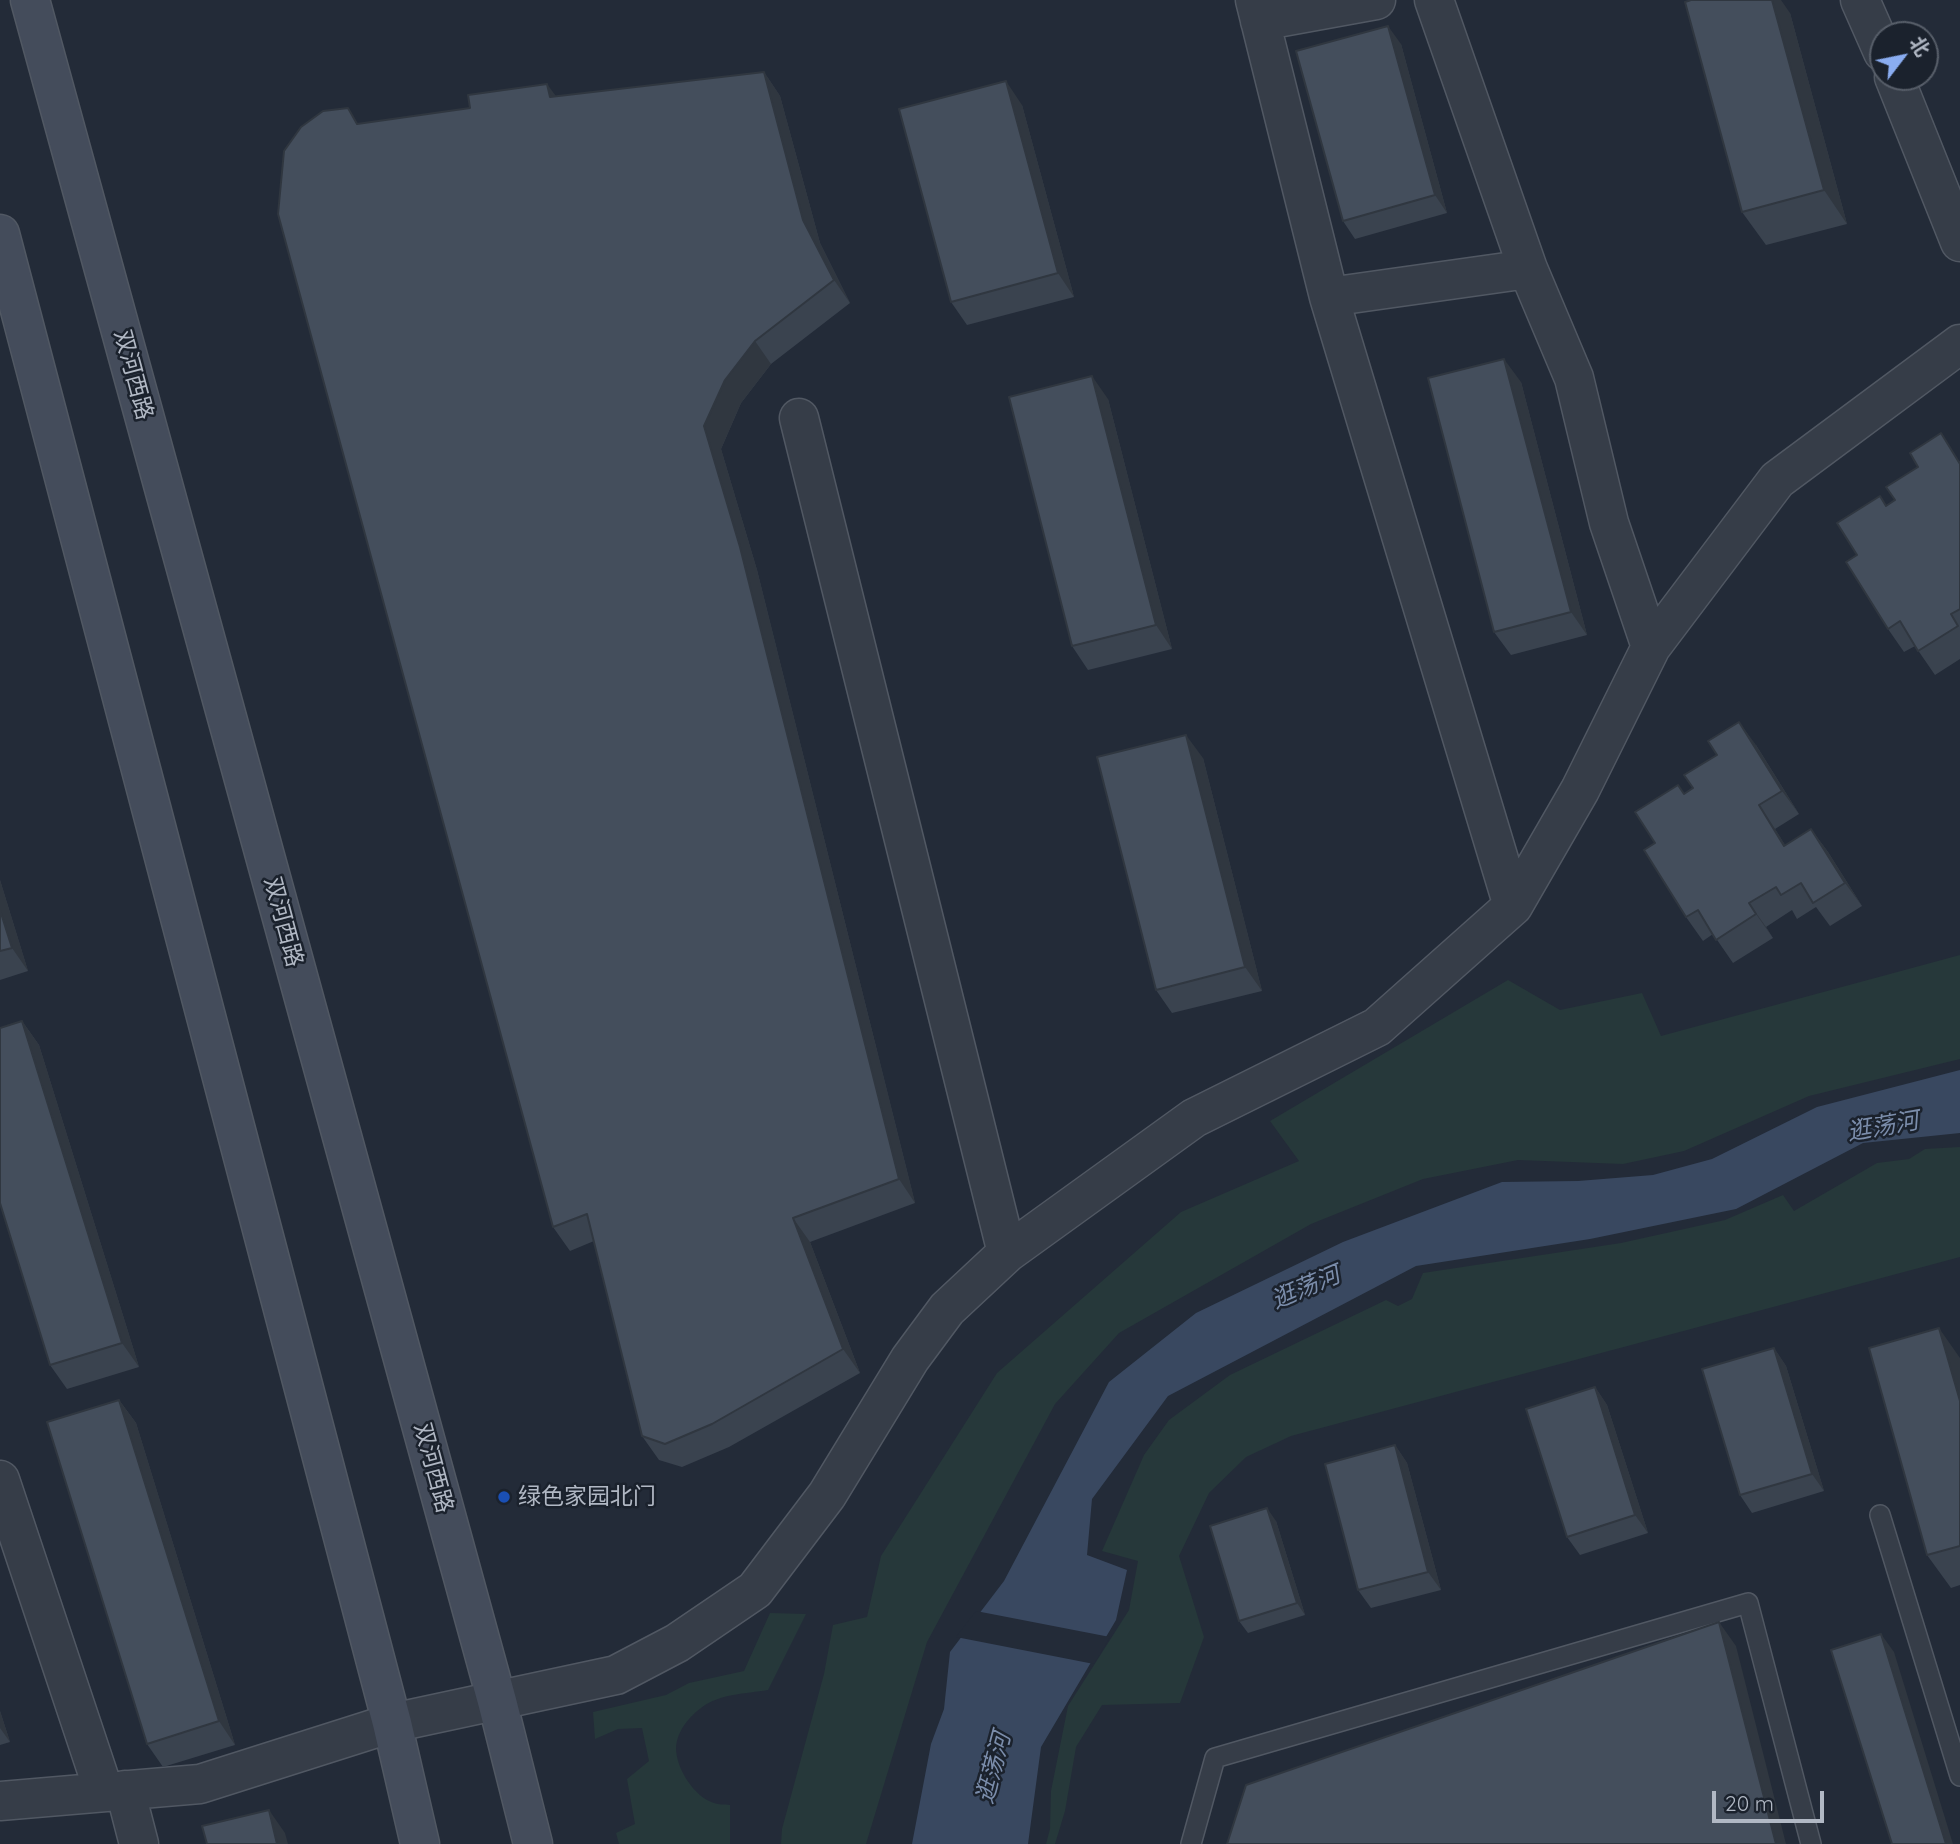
<!DOCTYPE html>
<html>
<head>
<meta charset="utf-8">
<style>
	body { margin:0 }
	#map { position:relative; width:1960px; height:1844px; overflow:hidden; background:#232b38; font-family:Quicksand,"Noto Sans SC",sans-serif }
	canvas { display:block }
	.north { position:absolute; left:1869px; top:21px; width:70px; height:70px; box-sizing:border-box; background:#1b222d; border:2px solid #575e69; border-radius:50%; rotate:58deg; font-size:19px; font-weight:700; line-height:28px; text-align:center; color:#b1b8c4 }
	.north::after { content:''; display:block; margin:auto; width:24px; height:32px; background:#8aadf1; clip-path:polygon(50% 0,100% 100%,50% 72%,0 100%) }
	.scale { position:absolute; left:1712px; top:1791px; width:112px; height:32px; box-sizing:border-box; border:4px solid #b1b8c4; border-top:0; padding-left:9px; font-size:21px; line-height:24px; white-space:nowrap; color:#b1b8c4; -webkit-text-stroke:5px #1b222d; paint-order:stroke }
</style>
</head>
<body>
<div id="map">
<canvas width="1960" height="1844"></canvas>
<div class="north">北</div>
<div class="scale">20 m</div>
</div>
<script>
const ctx = document.querySelector('canvas').getContext('2d');
ctx.lineJoin = 'round';
function paint(path, color) {
  ctx.fillStyle = color;
  ctx.fill(path, 'evenodd');
}
function stroke(path, color, width, dash) {
  ctx.strokeStyle = color;
  ctx.lineWidth = width;
  ctx.lineCap = dash ? 'butt' : 'round';
  ctx.setLineDash(dash || []);
  ctx.stroke(path);
}
function label(font, color, halo, rows, align = 'center') {
  ctx.font = font + ' Quicksand,"Noto Sans SC",sans-serif';
  ctx.lineWidth = 5;
  ctx.setLineDash([]);
  ctx.textBaseline = 'middle';
  ctx.strokeStyle = halo;
  ctx.fillStyle = color;
  for (const [text, x, y, turn = 0] of rows) {
    ctx.save();
    ctx.translate(x, y);
    ctx.rotate((+turn || 0) * Math.PI / 180);
    ctx.textAlign = isNaN(turn) ? turn : align;
    if (halo) ctx.strokeText(text, 0, 0);
    ctx.fillText(text, 0, 0);
    ctx.restore();
  }
}
paint(new Path2D(`
	M 1960,955 L 1960,1059 L 1809,1096 L 1684,1151 L 1623,1164 L 1518,1160 L 1423,1179 L 1311,1224 L 1119,1333 L 1055,1404 L 927,1642 L 866,1844 L 781,1844 L 782,1829 L 824,1674 L 833,1625 L 867,1617 L 881,1556 L 997,1373 L 1181,1212 L 1299,1161 L 1270,1121 L 1508,980 L 1560,1010 L 1642,993 L 1661,1036 Z
	M 1960,1147 L 1960,1257 L 1291,1436 L 1246,1457 L 1209,1493 L 1179,1556 L 1204,1637 L 1180,1703 L 1102,1705 L 1076,1747 L 1065,1811 L 1055,1844 L 1046,1844 L 1050,1829 L 1051,1791 L 1068,1706 L 1129,1610 L 1138,1561 L 1102,1551 L 1144,1455 L 1169,1420 L 1230,1375 L 1386,1300 L 1398,1306 L 1412,1299 L 1423,1273 L 1621,1243 L 1725,1220 L 1783,1195 L 1794,1211 L 1877,1163 L 1909,1159 L 1925,1149 Z
	M 770,1613 L 806,1614 L 768,1690 C 745,1694 721,1693 701,1708 C 689,1717 677,1731 676,1748 C 676,1768 694,1797 714,1803 C 718,1805 725,1804 730,1805 L 730,1844 L 619,1844 L 616,1833 L 635,1824 L 627,1779 L 649,1761 L 642,1728 L 618,1729 L 595,1739 L 593,1712 L 666,1695 L 689,1683 L 744,1671 Z`), '#26383a');
paint(new Path2D(`
	M 1960,1070 L 1960,1133 L 1863,1143 L 1736,1209 L 1590,1239 L 1416,1266 L 1168,1396 L 1092,1499 L 1087,1555 L 1127,1570 L 1116,1620 L 1041,1747 L 1028,1844 L 912,1844 L 931,1744 L 944,1709 L 950,1652 L 1004,1581 L 1109,1382 L 1196,1313 L 1343,1242 L 1502,1182 L 1578,1181 L 1653,1175 L 1712,1159 L 1817,1107 Z`), '#394860');
paint(new Path2D(`
	M 976,1611 L 1110,1637 L 1094,1664 L 956,1637 Z`), '#232b38');
const lane = new Path2D(`
	M 1880,1515 L 1960,1776
	M 1191,1844 L 1215,1758 L 1748,1603 L 1811,1844`);
const street = new Path2D(`
	M 1434,0 L 1528,269 L 1574,378 L 1609,523 L 1651,647 L 1777,480 L 1960,344
	M 1860,0 L 1883,52
	M 1260,21 L 1376,0
	M 1894,77 L 1960,242
	M 1329,297 L 1528,269
	M 799,418 L 1007,1253
	M 1513,906 L 1580,790 L 1651,647
	M 0,1480 L 104,1792
	M 125,1790 L 139,1844
	M 0,1801 L 200,1784 L 392,1723 L 616,1675 L 677,1643 L 755,1590 L 827,1495 L 910,1359 L 947,1309 L 1007,1253 L 1194,1118 L 1377,1027 L 1513,906 L 1329,297 L 1255,0`);
const secondary = new Path2D(`
	M 30,0 L 497,1701 L 533,1844
	M 0,234 L 392,1723 L 420,1844`);
stroke(lane, '#515863', 22);
stroke(street, '#515863', 41);
stroke(secondary, '#515863', 41);
stroke(lane, '#363d48', 19);
stroke(street, '#363d48', 38);
stroke(secondary, '#444c5b', 38);
paint(new Path2D(`
	M 1790,13 L 1847,224 L 1766,245 L 1742,212 Z
	M 1401,44 L 1447,213 L 1355,239 L 1343,221 Z
	M 764,72 L 780,96 L 820,243 L 850,303 L 771,364 L 741,403 L 721,449 L 757,570 L 915,1203 L 810,1242 L 860,1373 L 729,1447 L 682,1467 L 659,1460 L 642,1436 L 594,1241 L 570,1251 L 553,1227 L 359,124 L 556,96 Z
	M 1022,105 L 1074,297 L 967,325 L 951,302 Z
	M 1521,382 L 1587,635 L 1511,655 L 1494,632 Z
	M 1108,399 L 1172,649 L 1088,670 L 1072,646 Z
	M 1960,461 L 1960,659 L 1935,675 L 1915,646 L 1904,652 L 1888,629 L 1857,555 L 1880,496 L 1886,506 Z
	M 1756,745 L 1799,814 L 1775,829 L 1785,845 L 1811,829 L 1828,852 L 1862,906 L 1830,926 L 1816,907 L 1797,919 L 1792,910 L 1766,927 L 1773,938 L 1733,963 L 1713,934 L 1703,941 L 1686,917 L 1655,843 L 1678,785 L 1684,794 Z
	M 1203,758 L 1262,991 L 1172,1013 L 1156,990 Z
	M 0,880 L 28,971 L 0,980 Z
	M 22,1021 L 39,1045 L 139,1367 L 67,1389 L 50,1365 Z
	M 1774,1348 L 1786,1366 L 1824,1491 L 1752,1513 L 1740,1495 Z
	M 1960,1358 L 1960,1585 L 1951,1588 L 1927,1555 Z
	M 1595,1387 L 1607,1405 L 1648,1533 L 1580,1555 L 1567,1537 Z
	M 119,1400 L 136,1423 L 235,1745 L 163,1767 L 147,1744 Z
	M 1395,1445 L 1407,1463 L 1441,1590 L 1371,1608 L 1358,1590 Z
	M 1276,1521 L 1305,1615 L 1248,1633 L 1239,1621 Z
	M 0,1711 L 10,1742 L 0,1745 Z`), '#3a434f');
paint(new Path2D(`
	M 1772,0 L 1781,0 L 1790,13 L 1847,224 L 1824,190 Z
	M 1388,26 L 1401,44 L 1447,213 L 1435,195 Z
	M 764,72 L 780,96 L 820,243 L 850,303 L 834,280 L 803,220 Z
	M 1006,81 L 1022,105 L 1074,297 L 1058,273 Z
	M 547,84 L 564,107 L 550,97 Z
	M 755,341 L 771,364 L 741,403 L 721,449 L 757,570 L 915,1203 L 899,1179 L 704,426 L 725,380 Z
	M 1504,359 L 1521,382 L 1587,635 L 1571,612 Z
	M 1092,376 L 1108,399 L 1172,649 L 1156,625 Z
	M 1739,722 L 1756,745 L 1799,814 L 1782,791 Z
	M 1186,735 L 1203,758 L 1262,991 L 1245,967 Z
	M 1759,805 L 1775,829 L 1800,869 L 1784,846 Z
	M 1811,829 L 1828,852 L 1862,906 L 1845,883 Z
	M 0,880 L 28,971 L 12,948 L 0,910 Z
	M 1749,903 L 1766,927 L 1773,938 L 1756,914 Z
	M 22,1021 L 39,1045 L 139,1367 L 122,1343 Z
	M 793,1218 L 810,1242 L 860,1373 L 843,1349 Z
	M 1939,1328 L 1960,1358 L 1960,1401 Z
	M 1774,1348 L 1786,1366 L 1824,1491 L 1812,1474 Z
	M 1595,1387 L 1607,1405 L 1648,1533 L 1635,1515 Z
	M 119,1400 L 136,1423 L 235,1745 L 219,1721 Z
	M 1395,1445 L 1407,1463 L 1441,1590 L 1428,1572 Z
	M 1267,1508 L 1276,1521 L 1305,1615 L 1297,1603 Z
	M 1719,1622 L 1736,1646 L 1786,1844 L 1776,1844 Z
	M 1881,1634 L 1894,1652 L 1953,1844 L 1946,1844 Z
	M 0,1711 L 10,1742 L 0,1728 Z
	M 269,1810 L 285,1833 L 288,1844 L 277,1844 Z`), '#303740');
const building = new Path2D(`
	M 1691,0 L 1772,0 L 1824,190 L 1742,212 L 1685,2 Z
	M 1388,26 L 1435,195 L 1343,221 L 1296,51 Z
	M 764,72 L 803,220 L 834,280 L 755,341 L 725,380 L 704,426 L 740,547 L 899,1179 L 793,1218 L 843,1349 L 712,1424 L 665,1444 L 642,1436 L 587,1214 L 553,1227 L 278,214 L 284,151 L 301,127 L 323,111 L 348,108 L 357,124 L 470,108 L 468,95 L 547,84 L 550,97 Z
	M 1006,81 L 1058,273 L 951,302 L 899,109 Z
	M 1504,359 L 1571,612 L 1494,632 L 1428,378 Z
	M 1092,376 L 1156,625 L 1072,646 L 1009,397 Z
	M 1941,433 L 1960,464 L 1960,609 L 1951,614 L 1958,626 L 1918,651 L 1900,621 L 1888,629 L 1846,562 L 1857,555 L 1837,523 L 1880,496 L 1886,506 L 1895,500 L 1886,487 L 1918,467 L 1910,453 Z
	M 1739,722 L 1782,791 L 1759,805 L 1784,846 L 1811,829 L 1845,883 L 1813,903 L 1801,883 L 1781,895 L 1776,887 L 1749,903 L 1756,914 L 1716,940 L 1698,910 L 1686,917 L 1644,850 L 1655,843 L 1635,812 L 1678,785 L 1684,794 L 1693,788 L 1684,775 L 1717,755 L 1708,741 Z
	M 1186,735 L 1245,967 L 1156,990 L 1097,757 Z
	M 0,910 L 12,948 L 0,951 Z
	M 22,1021 L 122,1343 L 50,1365 L 0,1203 L 0,1028 Z
	M 1939,1328 L 1960,1401 L 1960,1546 L 1927,1555 L 1869,1348 Z
	M 1774,1348 L 1812,1474 L 1740,1495 L 1702,1369 Z
	M 1595,1387 L 1635,1515 L 1567,1537 L 1526,1409 Z
	M 119,1400 L 219,1721 L 147,1744 L 47,1422 Z
	M 1395,1445 L 1428,1572 L 1358,1590 L 1325,1464 Z
	M 1267,1508 L 1297,1603 L 1239,1621 L 1210,1526 Z
	M 1719,1622 L 1776,1844 L 1227,1844 L 1246,1785 Z
	M 1881,1634 L 1946,1844 L 1892,1844 L 1831,1650 Z
	M 269,1810 L 277,1844 L 207,1844 L 202,1826 Z`);
paint(building, '#444e5c');
stroke(building, '#303740', 2);
for (const [x, y, r, color] of [
	[504,1497,7,"#1a4fb4"]
]) {
  const dot = new Path2D();
  dot.arc(x, y, r, 0, 2 * Math.PI);
  ctx.fillStyle = color;
  ctx.fill(dot);
  stroke(dot, '#1b222d', 2.5);
}
label('23px', '#b1b8c4', '#1b222d', [
	["双河西路",133,375,75],
	["双河西路",283,922,75],
	["双河西路",433,1468,75]
]);
label('23px', '#b1b8c4', '#1b222d', [
	["绿色家园北门",518,1497]
], 'left');
label('italic 24px', '#7b8dab', '#1b222d', [
	["逛荡河",1883,1127,-10],
	["逛荡河",1306,1288,-23],
	["逛荡河",994,1768,-75]
]);
</script>
</body>
</html>
